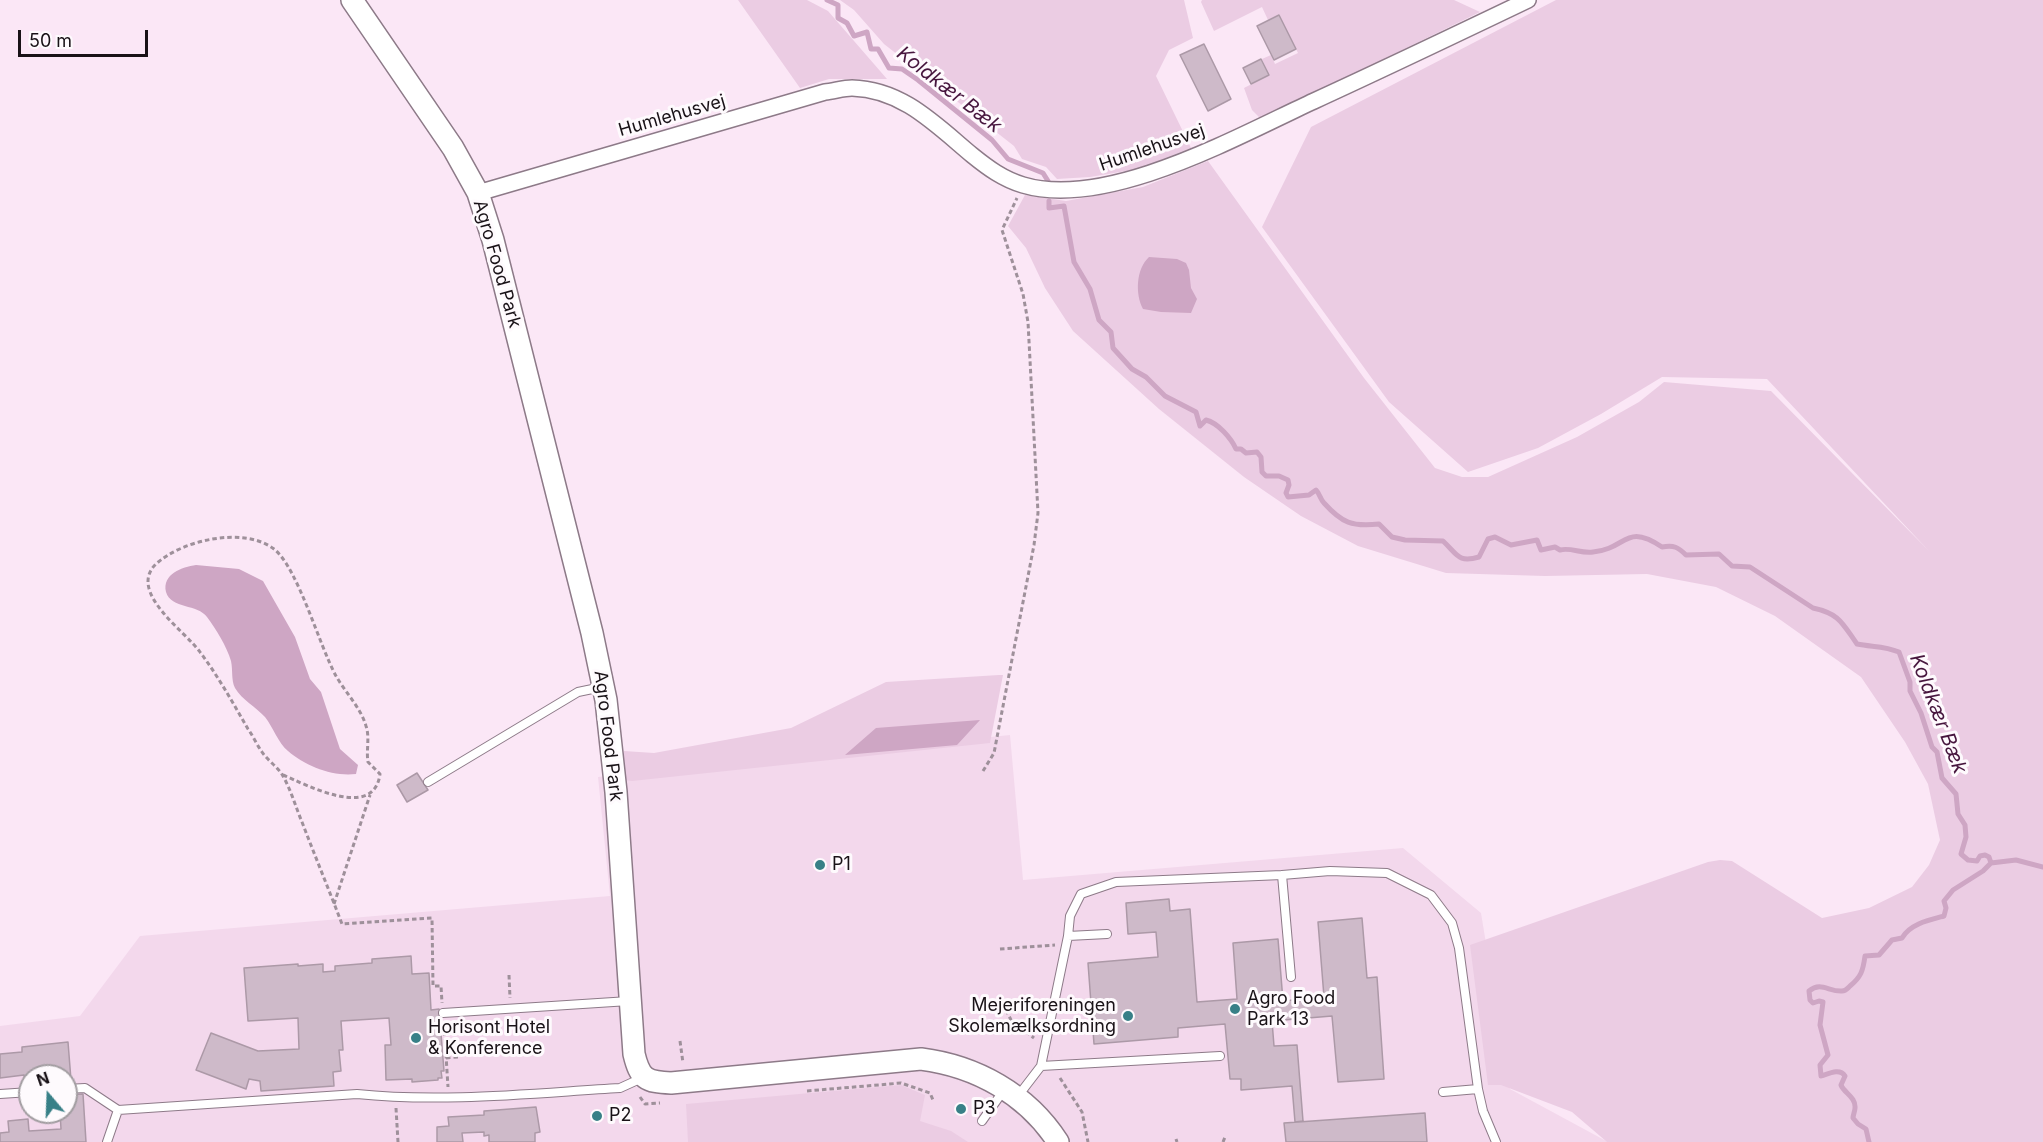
<!DOCTYPE html>
<html>
<head>
<meta charset="utf-8">
<style>
	body { margin:0 }
	#map { position:relative; width:2043px; height:1142px; overflow:hidden; background:#fbe7f6; font-family:Inter,sans-serif }
	canvas { display:block }
	.north { position:absolute; left:18px; top:1064px; width:60px; height:60px; box-sizing:border-box; background:#fefafd; border:2px solid #a29da1; border-radius:50%; rotate:341deg; font-size:16px; font-weight:700; line-height:24px; text-align:center; color:#191217 }
	.north::after { content:''; display:block; margin:auto; width:21px; height:27px; background:#388087; clip-path:polygon(50% 0,100% 100%,50% 72%,0 100%) }
	.scale { position:absolute; left:18px; top:30px; width:130px; height:27px; box-sizing:border-box; border:3px solid #191217; border-top:0; padding-left:8px; font-size:18px; line-height:21px; white-space:nowrap; color:#191217; -webkit-text-stroke:4px #fefafd; paint-order:stroke }
</style>
</head>
<body>
<div id="map">
<canvas width="2043" height="1142"></canvas>
<div class="north">N</div>
<div class="scale">50 m</div>
</div>
<script>
const ctx = document.querySelector('canvas').getContext('2d');
ctx.lineJoin = 'round';
function paint(path, color) {
  ctx.fillStyle = color;
  ctx.fill(path, 'evenodd');
}
function stroke(path, color, width, dash) {
  ctx.strokeStyle = color;
  ctx.lineWidth = width;
  ctx.lineCap = dash ? 'butt' : 'round';
  ctx.setLineDash(dash || []);
  ctx.stroke(path);
}
function label(font, color, halo, rows, align = 'center') {
  ctx.font = font + ' Inter,sans-serif';
  ctx.lineWidth = 6;
  ctx.setLineDash([]);
  ctx.textBaseline = 'middle';
  ctx.strokeStyle = halo;
  ctx.fillStyle = color;
  for (const [text, x, y, turn = 0] of rows) {
    ctx.save();
    ctx.translate(x, y);
    ctx.rotate((+turn || 0) * Math.PI / 180);
    ctx.textAlign = isNaN(turn) ? turn : align;
    if (halo) ctx.strokeText(text, 0, 0);
    ctx.fillText(text, 0, 0);
    ctx.restore();
  }
}
paint(new Path2D(`
	M 1010,735 L 1023,880 L 1403,848 L 1481,913 L 1510,1089 L 1608,1142 L 0,1142 L 0,1026 L 80,1016 L 140,936 L 610,896 L 598,777 ZM 30,1076 L 66,1076 L 66,1112 L 30,1112 Z`), '#f3d8ec');
paint(new Path2D(`
	M 738,0 L 807,0 L 828,11 L 887,79 L 829,79 L 800,88 Z
	M 840,0 L 1184,0 L 1193,38 L 1169,50 L 1156,76 L 1191,148 L 1138,169 L 1090,177 L 1057,179 L 1046,167 L 1022,159 L 1014,146 L 884,44 L 854,10 Z
	M 1202,0 L 1454,0 L 1480,12 L 1261,119 L 1252,110 L 1244,88 L 1269,75 L 1262,59 L 1271,55 L 1275,64 L 1298,53 L 1279,15 L 1268,20 L 1262,7 L 1214,31 L 1201,2 Z
	M 1556,0 L 2043,0 L 2043,1142 L 1607,1142 L 1572,1112 L 1501,1085 L 1488,1085 L 1470,945 L 1708,862 L 1720,860 L 1732,861 L 1822,918 L 1869,908 L 1912,887 L 1929,865 L 1940,840 L 1928,784 L 1905,742 L 1861,677 L 1775,616 L 1716,587 L 1647,574 L 1545,576 L 1446,573 L 1358,546 L 1301,516 L 1244,477 L 1159,409 L 1073,331 L 1045,288 L 1026,248 L 1008,226 L 1025,195 L 1066,201 L 1143,187 L 1208,161 L 1364,378 L 1435,468 L 1462,477 L 1488,477 L 1577,437 L 1639,402 L 1664,382 L 1771,391 L 1929,551 L 1767,379 L 1662,377 L 1601,414 L 1538,448 L 1468,472 L 1389,402 L 1262,227 L 1311,127 Z
	M 999,675 L 1003,675 L 990,743 L 632,781 L 624,780 L 622,760 L 624,751 L 654,753 L 791,728 L 886,682 Z
	M 901,1085 L 925,1095 L 920,1121 L 951,1131 L 968,1142 L 688,1142 L 686,1104 Z`), '#ebcce3');
paint(new Path2D(`
	M 1149,257 L 1177,259 L 1186,263 L 1189,270 L 1191,288 L 1197,299 L 1191,313 L 1161,312 L 1143,309 C 1135,294 1136,269 1149,257 Z
	M 196,565 L 239,569 L 263,581 L 295,637 L 310,679 L 321,692 L 340,749 L 358,765 L 356,774 C 333,777 305,766 288,751 C 278,743 273,727 265,717 C 256,707 242,700 235,688 C 231,680 233,670 231,661 C 227,647 216,629 207,617 C 198,604 171,609 166,592 C 162,574 182,567 196,565 Z
	M 980,720 L 957,745 L 845,755 L 876,728 Z`), '#cea6c4');
stroke(new Path2D(`
	M 827,0 L 838,5 L 838,18 L 847,23 L 854,36 L 867,32 L 871,49 L 878,49 L 889,68 L 902,69 L 918,80 L 992,140 L 1008,159 L 1043,173 L 1048,181
	M 1049,201 L 1049,208 L 1064,206 L 1074,262 L 1090,289 L 1099,320 L 1111,332 L 1113,348 L 1132,369 L 1146,377 L 1165,396 L 1196,412 L 1200,426 L 1206,420 C 1218,423 1231,438 1236,449 L 1241,449 L 1246,453 L 1257,452 L 1261,457 L 1262,472 L 1266,476 L 1279,476 L 1288,480 L 1289,485 L 1286,493 L 1288,497 L 1309,495 L 1316,490 C 1320,494 1320,499 1324,503 C 1342,523 1352,527 1379,524 L 1392,537 L 1405,540 L 1443,541 C 1458,555 1458,563 1479,557 L 1488,539 L 1495,537 L 1511,545 L 1537,540 L 1541,550 L 1555,547 L 1560,550 C 1571,547 1581,554 1593,552 C 1627,549 1625,522 1662,547 C 1674,545 1678,547 1686,555 L 1719,554 L 1732,566 L 1750,567 L 1813,608 C 1840,614 1842,623 1857,644 C 1872,647 1885,646 1899,652 L 1910,682 L 1910,691 L 1921,713 L 1932,747 L 1937,752 L 1942,778 L 1956,794 L 1958,814 L 1965,825 L 1966,837 L 1961,854 L 1968,860 L 1977,861 L 1980,856 L 1985,855 L 1989,857 L 1991,863 L 1983,871 L 1953,890 L 1944,901 L 1946,908 L 1944,916 C 1929,920 1910,924 1902,938 L 1892,940 L 1879,955 L 1865,956 C 1863,971 1861,977 1850,986 C 1847,989 1846,991 1842,991 C 1829,992 1821,981 1809,991 L 1810,1000 L 1813,1003 L 1819,1001 L 1823,1002 L 1820,1025 L 1828,1055 L 1820,1065 L 1821,1076 C 1830,1073 1840,1068 1845,1076 L 1841,1085 C 1844,1093 1856,1097 1855,1108 C 1855,1111 1853,1115 1853,1118 L 1858,1124 L 1866,1129 L 1869,1142
	M 1991,863 L 2016,860 L 2043,867`), '#cea6c4', 5);
const building = new Path2D(`
	M 1279,15 L 1296,49 L 1274,60 L 1257,26 Z
	M 1204,44 L 1231,99 L 1208,111 L 1180,55 Z
	M 1261,59 L 1269,75 L 1251,84 L 1243,68 Z
	M 417,773 L 428,790 L 407,802 L 397,785 Z
	M 1169,899 L 1170,911 L 1190,909 L 1197,1002 L 1237,999 L 1233,943 L 1278,939 L 1283,1001 L 1324,997 L 1318,922 L 1362,918 L 1367,978 L 1377,977 L 1384,1079 L 1338,1082 L 1332,1016 L 1272,1021 L 1274,1046 L 1297,1045 L 1303,1121 L 1295,1122 L 1292,1086 L 1241,1090 L 1241,1079 L 1230,1079 L 1225,1024 L 1178,1028 L 1178,1037 L 1094,1044 L 1088,963 L 1158,957 L 1156,932 L 1128,934 L 1126,903 Z
	M 411,956 L 412,974 L 429,973 L 431,1010 L 439,1009 L 444,1071 L 441,1071 L 442,1078 L 438,1078 L 438,1080 L 412,1082 L 412,1079 L 386,1080 L 385,1045 L 391,1045 L 389,1018 L 341,1021 L 343,1050 L 339,1050 L 341,1071 L 333,1072 L 334,1086 L 261,1091 L 260,1081 L 249,1079 L 246,1089 L 196,1070 L 211,1033 L 258,1051 L 299,1049 L 298,1018 L 248,1021 L 244,968 L 298,964 L 298,966 L 323,964 L 323,972 L 335,971 L 335,966 L 372,963 L 372,959 Z
	M 68,1042 L 71,1080 L 66,1081 L 66,1076 L 30,1076 L 30,1084 L 25,1084 L 24,1075 L 0,1078 L 0,1054 L 22,1052 L 22,1047 Z
	M 83,1094 L 86,1142 L 0,1142 L 0,1133 L 9,1132 L 8,1121 L 28,1119 L 29,1131 L 61,1129 L 60,1112 L 66,1112 L 66,1095 Z
	M 536,1107 L 540,1132 L 535,1133 L 535,1142 L 489,1142 L 489,1135 L 484,1136 L 484,1132 L 462,1133 L 463,1142 L 437,1142 L 437,1127 L 449,1126 L 448,1117 L 484,1115 L 484,1111 Z
	M 1425,1113 L 1427,1142 L 1286,1142 L 1284,1123 Z`);
paint(building, '#cebac9');
stroke(building, '#ac99a7', 1.5);
const lane = new Path2D(`
	M 428,782 L 578,692 L 602,687
	M 1068,936 L 1070,916 L 1081,894 L 1116,882 L 1282,875
	M 1291,977 L 1282,875 L 1330,871 L 1387,873 L 1431,895 L 1452,923 L 1459,948 L 1478,1089
	M 443,1013 L 629,1001
	M 1041,1066 L 1220,1056
	M 66,1089 L 85,1088 L 118,1110 L 357,1094 C 443,1103 534,1093 620,1088 L 642,1078
	M 1443,1092 L 1478,1089 L 1483,1111 L 1496,1142
	M 0,1094 L 30,1092
	M 1018,1096 L 1041,1066 L 1068,936 L 1107,934
	M 982,1121 L 1004,1090
	M 107,1142 L 118,1110`);
const street = new Path2D(`
	M 478,193 L 825,92 C 834,91 844,88 852,88 C 902,89 936,125 972,155 C 988,168 1003,179 1023,185 C 1107,210 1238,136 1314,101 C 1386,68 1457,34 1528,0`);
const secondary = new Path2D(`
	M 352,0 L 453,148 L 478,193 L 493,240 L 592,633 L 606,700 L 616,792 L 634,1054 C 640,1079 646,1082 671,1083 L 921,1059 C 976,1066 1027,1094 1058,1142`);
stroke(lane, '#8d7a88', 10);
stroke(street, '#8d7a88', 18);
stroke(secondary, '#8d7a88', 24);
stroke(new Path2D(`
	M 983,771 L 994,753 L 1034,545 L 1038,513 L 1028,322 L 1023,294 L 1002,230 L 1017,198
	M 283,775 C 307,785 374,821 380,774 L 368,762 C 366,751 370,737 366,726 C 361,708 345,692 336,676 C 319,645 298,568 274,549 C 244,526 182,540 156,564 C 127,592 185,631 200,652 C 218,676 233,703 248,729 C 253,736 257,745 262,752 C 268,761 278,767 283,776 C 291,790 296,808 302,822 C 315,856 329,890 342,924 L 432,918 L 433,986 L 441,986 L 442,1003
	M 334,904 L 370,795
	M 1000,949 L 1055,945
	M 509,975 L 510,998
	M 1006,1010 L 1011,1020 L 1034,1038
	M 444,1024 L 448,1087
	M 680,1041 L 683,1063
	M 446,1058 L 458,1057
	M 1060,1078 L 1082,1112 L 1088,1142
	M 807,1091 L 901,1083 L 930,1093 L 933,1100
	M 640,1097 L 645,1104 L 660,1103
	M 396,1108 L 398,1142
	M 1176,1139 L 1177,1142
	M 1223,1142 L 1225,1137`), '#9e909a', 3, [4.5, 3]);
stroke(lane, '#fff', 8);
stroke(street, '#fff', 15);
stroke(secondary, '#fff', 21);
for (const [x, y, r, color] of [
	[820,865,6,"#388087"],
	[1235,1009,6,"#388087"],
	[1128,1016,6,"#388087"],
	[416,1038,6,"#388087"],
	[961,1109,6,"#388087"],
	[597,1116,6,"#388087"]
]) {
  const dot = new Path2D();
  dot.arc(x, y, r, 0, 2 * Math.PI);
  ctx.fillStyle = color;
  ctx.fill(dot);
  stroke(dot, '#fefafd', 2);
}
label('18px', '#191217', '#fefafd', [
	["Humlehusvej",672,116,-16],
	["Humlehusvej",1152,148,-19],
	["Agro Food Park",497,264,74],
	["Agro Food Park",608,736,83]
]);
label('18px', '#191217', '#fefafd', [
	["P1",832,865],
	["Agro Food",1247,999],
	["Park 13",1247,1020],
	["Mejeriforeningen",1116,1006,"right"],
	["Skolemælksordning",1116,1027,"right"],
	["Horisont Hotel",428,1028],
	["& Konference",428,1049],
	["P3",973,1109],
	["P2",609,1116]
], 'left');
label('italic 20px', '#47163e', '#fefafd', [
	["Koldkær Bæk",949,90,38],
	["Koldkær Bæk",1938,714,69]
]);
</script>
</body>
</html>
